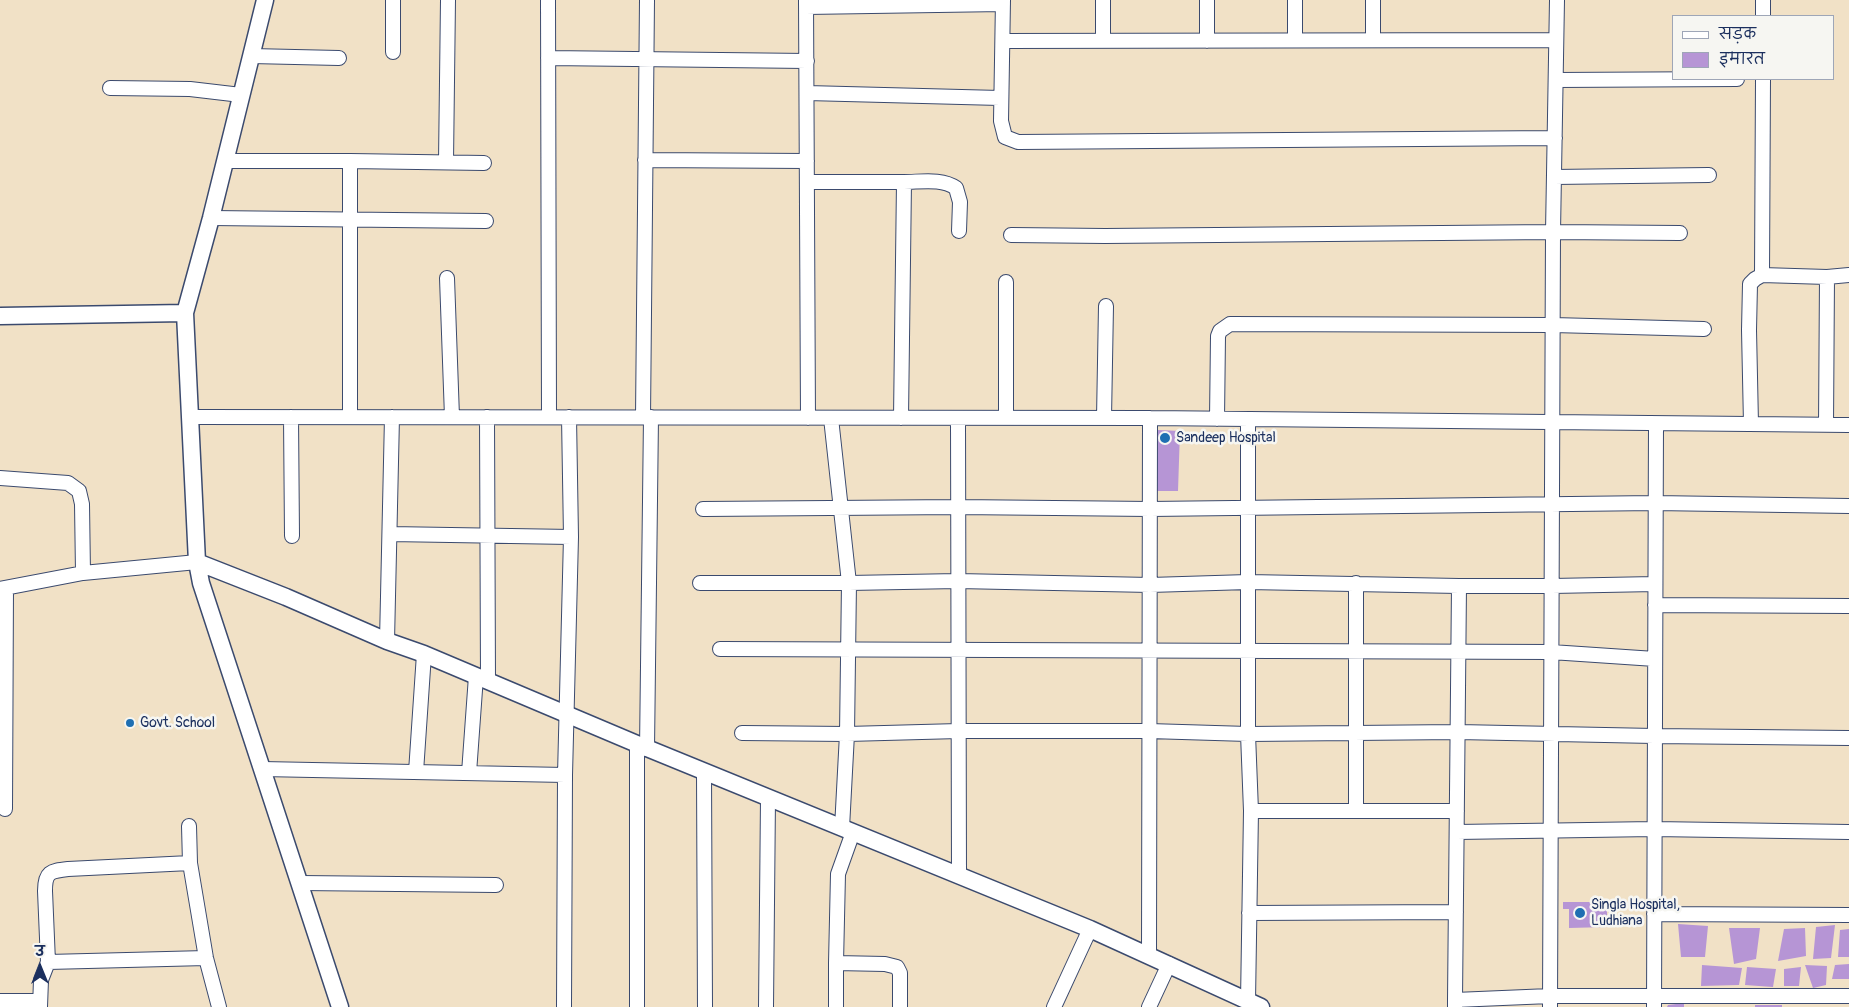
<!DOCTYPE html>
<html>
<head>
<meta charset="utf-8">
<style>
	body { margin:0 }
	#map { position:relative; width:1849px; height:1007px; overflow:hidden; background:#f1e1c6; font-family:Pangolin,"Playpen Sans Deva",sans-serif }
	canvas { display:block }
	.legend { position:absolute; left:1672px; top:15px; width:162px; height:65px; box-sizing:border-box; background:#f6f6f2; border:1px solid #9ea6b7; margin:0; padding:6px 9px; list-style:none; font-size:15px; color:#1b2f5e }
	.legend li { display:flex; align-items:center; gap:10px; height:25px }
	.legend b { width:25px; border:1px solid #9ea6b7 }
	.north { position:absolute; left:15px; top:942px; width:50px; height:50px; -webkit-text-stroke:4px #f6f6f2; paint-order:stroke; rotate:0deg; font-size:14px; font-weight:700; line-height:20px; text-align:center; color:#1b2f5e }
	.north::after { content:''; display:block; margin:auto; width:18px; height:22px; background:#1b2f5e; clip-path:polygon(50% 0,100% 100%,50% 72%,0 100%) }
</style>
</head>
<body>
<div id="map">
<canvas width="1849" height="1007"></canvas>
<ul class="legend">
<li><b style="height:6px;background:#fff"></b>सड़क</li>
<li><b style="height:14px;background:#b695d5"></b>इमारत</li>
</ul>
<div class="north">उ</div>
</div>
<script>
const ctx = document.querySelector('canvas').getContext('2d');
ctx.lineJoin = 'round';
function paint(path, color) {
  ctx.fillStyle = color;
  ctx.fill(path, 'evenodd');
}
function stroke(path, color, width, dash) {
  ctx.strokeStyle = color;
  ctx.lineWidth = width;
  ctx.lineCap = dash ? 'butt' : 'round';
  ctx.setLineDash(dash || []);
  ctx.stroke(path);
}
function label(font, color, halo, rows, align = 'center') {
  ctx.font = font + ' Pangolin,sans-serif';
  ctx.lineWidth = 5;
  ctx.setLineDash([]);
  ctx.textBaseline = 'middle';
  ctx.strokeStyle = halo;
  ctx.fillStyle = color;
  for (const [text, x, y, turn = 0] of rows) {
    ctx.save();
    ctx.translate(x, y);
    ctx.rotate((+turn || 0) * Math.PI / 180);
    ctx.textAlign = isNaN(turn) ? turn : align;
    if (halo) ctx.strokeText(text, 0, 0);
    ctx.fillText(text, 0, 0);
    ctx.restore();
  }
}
paint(new Path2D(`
	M 1158,430 L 1180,431 L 1178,491 L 1156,491 Z
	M 1563,902 L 1597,902 L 1597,907 L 1604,907 L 1604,903 L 1607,903 L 1607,927 L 1569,928 L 1569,909 L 1563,909 Z
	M 1678,924 L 1708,926 L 1705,957 L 1681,957 Z
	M 1835,925 L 1831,958 L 1813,959 L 1816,927 Z
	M 1729,928 L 1760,928 L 1756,959 L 1734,964 Z
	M 1805,928 L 1806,956 L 1778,961 L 1784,929 Z
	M 1849,929 L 1849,957 L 1838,957 L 1840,930 Z
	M 1849,964 L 1849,979 L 1832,979 L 1835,965 Z
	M 1702,965 L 1742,968 L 1739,985 L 1701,986 Z
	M 1805,965 L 1827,966 L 1826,985 L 1813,988 Z
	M 1747,967 L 1776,969 L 1773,987 L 1745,985 Z
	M 1801,967 L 1799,986 L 1784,986 L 1784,969 Z
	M 1684,1003 L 1684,1007 L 1667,1007 L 1668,1005 Z
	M 1755,1005 L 1782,1005 L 1782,1007 L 1755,1007 Z`), '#b695d5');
const minor = new Path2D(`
	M 393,0 L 393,52
	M 548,0 L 549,417
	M 806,0 L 808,418
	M 1003,0 L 1001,121 L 1005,137 L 1018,142 L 1555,138
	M 1103,0 L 1103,41
	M 1295,0 L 1295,40
	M 1373,0 L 1373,40
	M 1557,0 L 1553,232 L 1680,233
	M 806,7 L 1003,4
	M 1763,16 L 1763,0
	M 1003,41 L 1556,40
	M 1207,41 L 1207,0
	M 251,56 L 339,58
	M 548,58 L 807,61
	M 1556,80 L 1737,79
	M 110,88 L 190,89 L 241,95
	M 807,93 L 1000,98
	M 645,160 L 807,161
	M 225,161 L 350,161 L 350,417
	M 350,161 L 484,163
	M 446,162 L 448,0
	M 1554,177 L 1709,175
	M 807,182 L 904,182 L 901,418
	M 904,182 C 921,182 942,178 956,188 L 960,202 L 959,231
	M 211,218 L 486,221
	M 1011,235 L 1105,236 L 1553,232 L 1550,1007
	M 1762,275 L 1763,79
	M 447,278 L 452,417
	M 1006,282 L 1006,418
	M 191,417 L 1150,418 L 1849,425
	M 291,417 L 292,536
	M 487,417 L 488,681
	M 569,417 L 571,537
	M 643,417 L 647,0
	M 831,418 L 849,583 L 847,734 L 842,828
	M 958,418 L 959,876
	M 1104,418 L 1106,306
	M 1217,419 L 1218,336 L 1220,331 L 1230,324 L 1553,325 L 1704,329
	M 1248,419 L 1248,734 L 1251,811 L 1248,1001
	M 1751,424 L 1749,330 L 1750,284 L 1755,279 L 1762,275 L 1827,277 L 1849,275
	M 1826,425 L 1827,277
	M 0,478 L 68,483 L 79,491 L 82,504 L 83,573
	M 703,509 L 958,507 L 1150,509 L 1655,503 L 1849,506
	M 390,534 L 571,537 L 565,775 L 564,1007
	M 700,583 L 849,583 L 958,581 L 1150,585 L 1248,582 L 1459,586
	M 1356,583 L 1356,810
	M 0,589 L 83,573 L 197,562
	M 1655,605 L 1849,606
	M 387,641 L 392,417
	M 720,649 L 1551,652 L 1655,659
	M 742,733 L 847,734 L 959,731 L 1149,731 L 1248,734 L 1458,732 L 1654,736 L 1849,738
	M 647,749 L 651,417
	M 262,769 L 565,775
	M 416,772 L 424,654
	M 704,772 L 705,1007
	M 469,773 L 476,676
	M 5,809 L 6,588
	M 1251,811 L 1457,811
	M 853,832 L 838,874 L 836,963 L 885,964 L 897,967 L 900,973 L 900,1007
	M 1457,832 L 1654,829 L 1849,832
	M 190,863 L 206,958 L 219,1007
	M 300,883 L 496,885
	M 1249,913 L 1456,912
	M 1654,914 L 1849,915
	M 1149,955 L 1150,418
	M 48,962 L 206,958
	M 836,963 L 836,1007
	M 1455,1000 L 1459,586 L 1552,586 L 1655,584
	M 0,1001 L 40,1001
	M 40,1007 L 41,980 L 48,962 L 45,891 C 45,872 50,871 68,869 L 190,863 L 189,826
	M 637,1007 L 637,744
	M 766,1007 L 768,798
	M 1054,1007 L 1090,929
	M 1149,1007 L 1169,964
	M 1455,1007 L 1455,1000 L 1550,996 L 1849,996
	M 1654,1007 L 1656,424`);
const tertiary = new Path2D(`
	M 265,0 L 211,218 L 185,313 L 197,562 L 201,583 L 340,1007
	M 0,316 L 185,313
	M 197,562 L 286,597 L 387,641 L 424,654 L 637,744 L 1090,929 L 1261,1007`);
stroke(minor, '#3b4a6e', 16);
stroke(tertiary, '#3b4a6e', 19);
stroke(minor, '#fff', 14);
stroke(tertiary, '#fff', 16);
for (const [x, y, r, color] of [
	[1165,438,6,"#1f6fb2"],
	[130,723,5,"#1f6fb2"],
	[1580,913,6,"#1f6fb2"]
]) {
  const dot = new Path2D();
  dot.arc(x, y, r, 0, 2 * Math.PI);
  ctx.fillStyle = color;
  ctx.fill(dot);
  stroke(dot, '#f6f6f2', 2);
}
label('14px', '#1b2f5e', '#f6f6f2', [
	["Sandeep Hospital",1176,438],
	["Govt. School",140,723],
	["Singla Hospital,",1591,905],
	["Ludhiana",1591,921]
], 'left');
</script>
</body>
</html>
